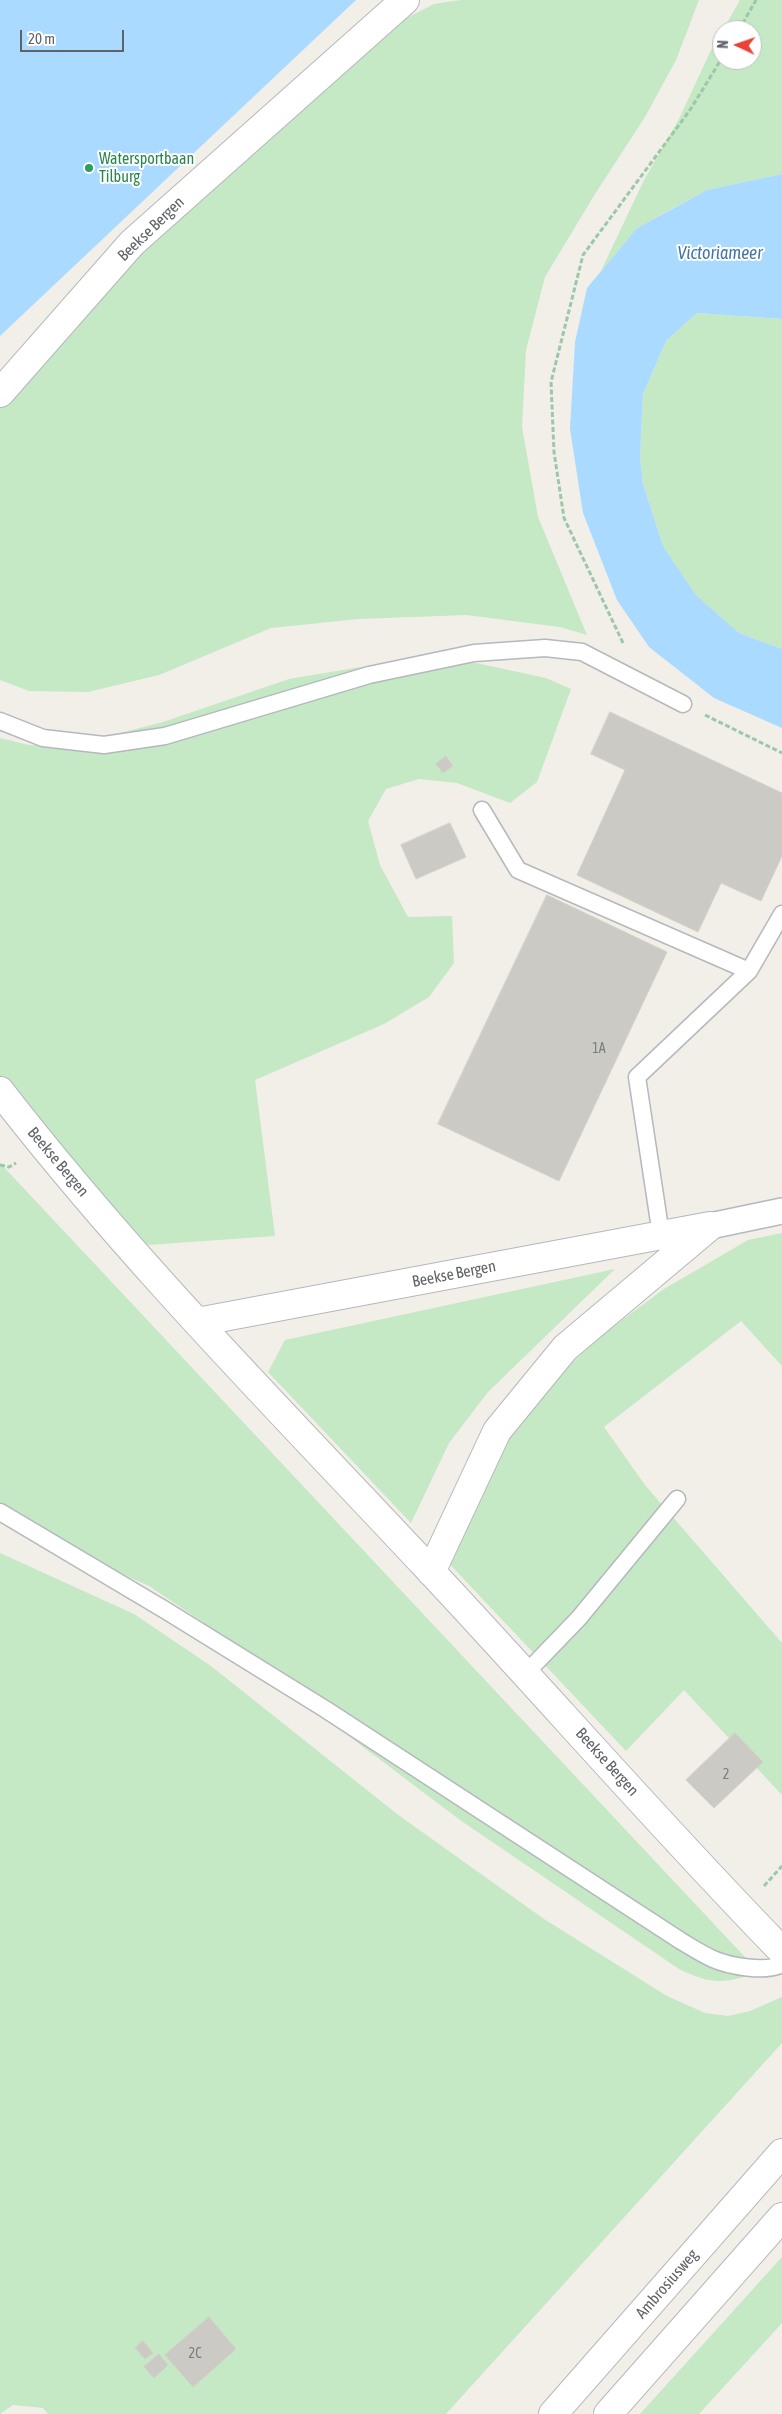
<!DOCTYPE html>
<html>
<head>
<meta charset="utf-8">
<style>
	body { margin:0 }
	#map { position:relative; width:782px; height:2414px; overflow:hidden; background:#f1efe8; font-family:"Asap Condensed",sans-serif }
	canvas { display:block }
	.north { position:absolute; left:712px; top:20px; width:50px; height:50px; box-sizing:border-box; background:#fff; border:1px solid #bfc1c3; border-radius:50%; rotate:273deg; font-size:14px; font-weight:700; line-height:20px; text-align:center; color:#5f6368 }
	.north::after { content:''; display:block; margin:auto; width:18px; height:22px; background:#ea4335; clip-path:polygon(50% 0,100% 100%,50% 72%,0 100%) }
	.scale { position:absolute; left:20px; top:30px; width:104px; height:22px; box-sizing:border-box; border:2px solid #5f6368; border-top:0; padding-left:6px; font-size:15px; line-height:18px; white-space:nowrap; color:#5f6368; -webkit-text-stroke:4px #fff; paint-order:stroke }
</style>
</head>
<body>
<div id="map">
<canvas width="782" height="2414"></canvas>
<div class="north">N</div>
<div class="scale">20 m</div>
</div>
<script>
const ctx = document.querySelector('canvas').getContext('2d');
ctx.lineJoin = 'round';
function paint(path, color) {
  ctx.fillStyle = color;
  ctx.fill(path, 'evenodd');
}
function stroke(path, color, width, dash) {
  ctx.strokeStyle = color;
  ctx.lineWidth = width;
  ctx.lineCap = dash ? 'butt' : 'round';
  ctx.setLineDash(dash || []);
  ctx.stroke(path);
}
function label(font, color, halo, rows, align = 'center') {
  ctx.font = font + ' "Asap Condensed",sans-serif';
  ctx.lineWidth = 4;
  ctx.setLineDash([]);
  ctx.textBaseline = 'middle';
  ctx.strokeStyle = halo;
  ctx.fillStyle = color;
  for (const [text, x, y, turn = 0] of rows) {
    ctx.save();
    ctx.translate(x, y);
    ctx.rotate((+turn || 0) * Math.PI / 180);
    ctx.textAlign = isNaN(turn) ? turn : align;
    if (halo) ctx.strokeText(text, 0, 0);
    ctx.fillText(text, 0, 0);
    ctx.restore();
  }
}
paint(new Path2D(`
	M 461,0 L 699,0 L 676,60 L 645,117 L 595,194 L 545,277 L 526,350 L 522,427 L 538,517 L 587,635 L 560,627 L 466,615 L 359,619 L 271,628 L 159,675 L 88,692 L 29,691 L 0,680 L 0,393 L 181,212 L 395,24 L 434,4 Z
	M 740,0 L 782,0 L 782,174 L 707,190 L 673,208 L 637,228 L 601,271 L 644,180 L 679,119 L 711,50 L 722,31 L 722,60 L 752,60 L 752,30 L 723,30 Z
	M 697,313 L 782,319 L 782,649 L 739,633 L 696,595 L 663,546 L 643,484 L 640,459 L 643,394 L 666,341 Z
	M 384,663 L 476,663 L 546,678 L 571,689 L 537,782 L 510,803 L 457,783 L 419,779 L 386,789 L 368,821 L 380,865 L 408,917 L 452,916 L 454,963 L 429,997 L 384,1024 L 255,1080 L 275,1236 L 148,1245 L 41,1132 L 0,1080 L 0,738 L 29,745 L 74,745 L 163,722 L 289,679 Z
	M 0,1163 L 759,1972 C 724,1984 712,1985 679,1969 L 460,1820 L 354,1740 L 250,1654 L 225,1637 L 149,1586 L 0,1519 Z
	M 782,1233 L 782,1366 L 741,1321 L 604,1427 L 645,1485 L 782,1643 L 782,1795 L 684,1690 L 626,1751 L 442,1556 L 502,1448 L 554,1379 L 602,1335 L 664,1289 L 748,1240 Z
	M 615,1269 L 488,1392 L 449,1443 L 411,1523 L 268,1372 L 285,1340 Z
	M 0,1553 L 134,1614 L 211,1666 L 397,1814 L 544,1919 L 667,1996 L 705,2013 L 728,2016 L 750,2011 L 782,1997 L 782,2043 L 446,2414 L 48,2414 L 43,2408 L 13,2405 L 0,2414 Z
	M 782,2257 L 782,2323 L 699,2414 L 640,2414 Z`), '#c5e8c5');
paint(new Path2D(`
	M 0,0 L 356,0 L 0,336 Z
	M 782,174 L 782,319 L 697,313 L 666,341 L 643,394 L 640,459 L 643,484 L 663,546 L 696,595 L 739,633 L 782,649 L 782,728 L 714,698 L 649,647 L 617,600 L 583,513 L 570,429 L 575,342 L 587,288 L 637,228 L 707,190 Z`), '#aadaff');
const building = new Path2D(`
	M 610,712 L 782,793 L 782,856 L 761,901 L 721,883 L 698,932 L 577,875 L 625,770 L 591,754 Z
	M 446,756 L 453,766 L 443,773 L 436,764 Z
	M 450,823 L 466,857 L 416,879 L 401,845 Z
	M 547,895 L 667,952 L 559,1181 L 438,1124 Z
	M 735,1733 L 763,1762 L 714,1808 L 686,1780 Z
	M 209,2317 L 236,2349 L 193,2387 L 165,2355 Z
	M 143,2341 L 153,2353 L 145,2359 L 135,2348 Z
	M 159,2354 L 168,2365 L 154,2378 L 144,2367 Z`);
paint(building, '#cccac5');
stroke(building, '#d6d1c6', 1);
const service = new Path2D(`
	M 0,721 L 43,738 L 104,745 L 165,736 L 369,675 L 474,653 L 545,648 L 582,652 L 683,704
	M 482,810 L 518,870 L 749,971
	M 661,1235 L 637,1077 L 749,971 L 782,914
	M 0,1512 L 165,1610 L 325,1709 L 681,1941 C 691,1947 702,1954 713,1959 C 729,1966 766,1973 782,1964
	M 526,1673 L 579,1618 L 677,1499`);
const pedestrian = new Path2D(`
	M 710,1226 L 782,1211`);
const minor = new Path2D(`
	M 0,393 L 132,243 L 405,0
	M 0,1091 C 130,1259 280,1410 425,1565 C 545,1693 660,1826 782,1951
	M 197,1322 L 710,1226
	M 431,1572 L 497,1431 L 565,1348 L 709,1227
	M 553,2414 L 782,2153
	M 608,2414 L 782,2217`);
stroke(service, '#b5b8bc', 19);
stroke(pedestrian, '#b5b8bc', 28);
stroke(minor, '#b5b8bc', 30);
stroke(new Path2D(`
	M 739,30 L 756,0
	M 623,643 L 564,518 L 554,452 L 551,382 L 583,255 L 690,110 L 722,58
	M 705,715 L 782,753
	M 0,1165 L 9,1167 L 16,1163
	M 764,1886 L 782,1866`), '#9cc7a9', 3, [5, 2.5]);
stroke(service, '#fff', 16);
stroke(pedestrian, '#fff', 25);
stroke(minor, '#fff', 28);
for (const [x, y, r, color] of [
	[89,168,5,"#2e9e5b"]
]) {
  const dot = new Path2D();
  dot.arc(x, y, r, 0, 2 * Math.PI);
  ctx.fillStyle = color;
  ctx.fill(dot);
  stroke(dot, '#fff', 2);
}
label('14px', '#7a7d7f', null, [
	["1A",599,1049],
	["2",726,1775],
	["2C",195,2354]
]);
label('16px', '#27864d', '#fff', [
	["Watersportbaan",99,159],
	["Tilburg",99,177]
], 'left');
label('16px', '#5f6368', '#fff', [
	["Beekse Bergen",151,229,-44],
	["Beekse Bergen",58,1162,50],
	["Beekse Bergen",454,1274,-11],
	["Beekse Bergen",607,1762,48],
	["Ambrosiusweg",667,2284,-49]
]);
label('italic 18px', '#4174aa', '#fff', [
	["Victoriameer",720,253]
]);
</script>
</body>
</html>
